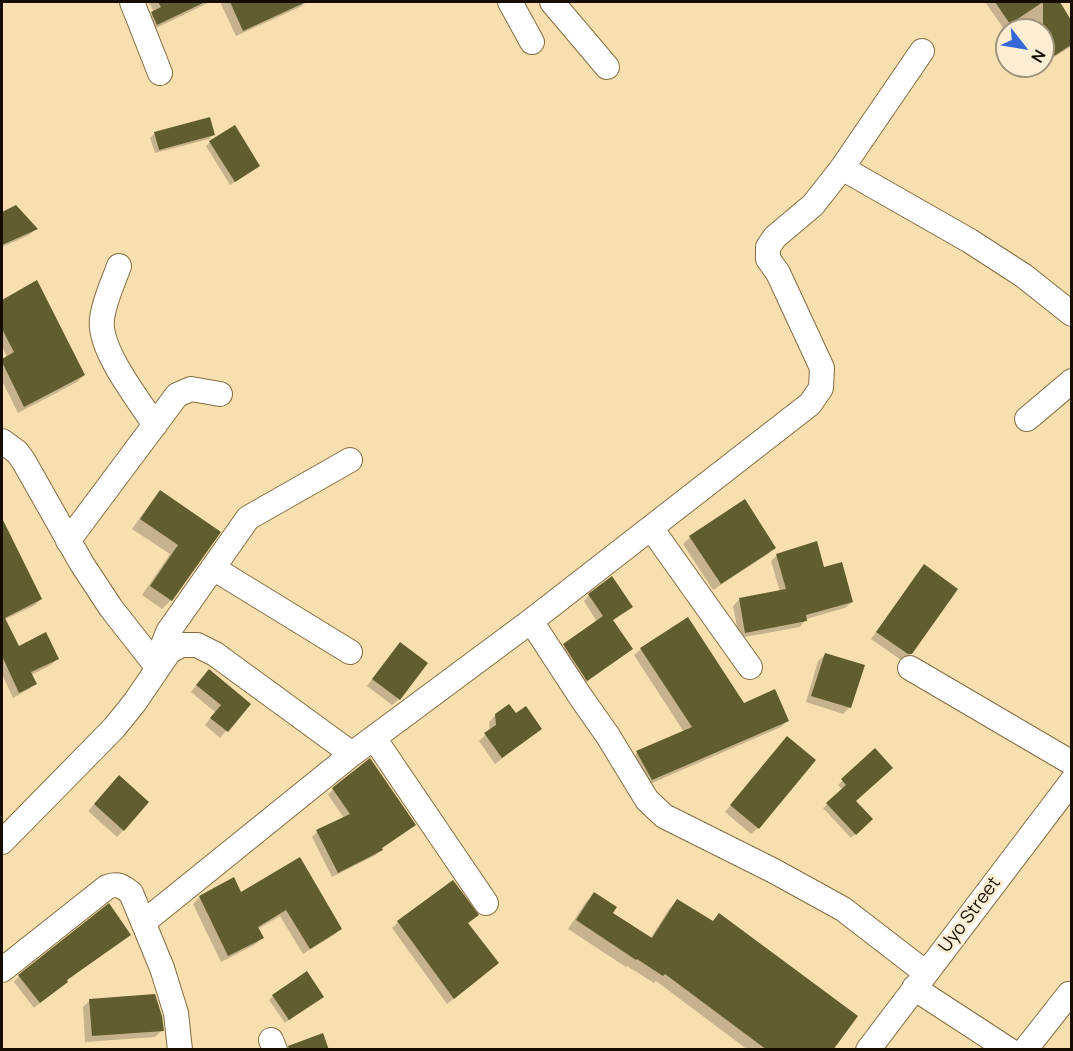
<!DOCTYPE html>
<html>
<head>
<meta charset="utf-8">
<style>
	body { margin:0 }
	#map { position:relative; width:1073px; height:1051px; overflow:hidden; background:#f8dfb0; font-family:Manrope,sans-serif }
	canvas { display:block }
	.frame { position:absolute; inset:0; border:3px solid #160d00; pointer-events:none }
	.north { position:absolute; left:995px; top:18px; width:60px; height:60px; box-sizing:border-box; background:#fceed2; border:2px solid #a0947e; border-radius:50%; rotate:121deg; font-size:16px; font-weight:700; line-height:24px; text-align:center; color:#160d00 }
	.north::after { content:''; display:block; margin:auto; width:21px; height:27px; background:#3667d7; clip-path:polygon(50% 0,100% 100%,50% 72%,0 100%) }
</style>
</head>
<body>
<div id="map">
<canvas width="1073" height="1051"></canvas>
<div class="frame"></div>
<div class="north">N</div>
</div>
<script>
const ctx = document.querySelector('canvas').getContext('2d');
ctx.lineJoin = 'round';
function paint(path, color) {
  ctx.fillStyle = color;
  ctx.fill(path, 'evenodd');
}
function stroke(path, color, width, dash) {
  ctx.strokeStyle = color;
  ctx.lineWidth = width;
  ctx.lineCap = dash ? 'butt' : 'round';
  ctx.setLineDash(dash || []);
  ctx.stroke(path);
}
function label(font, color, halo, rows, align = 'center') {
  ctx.font = font + ' Manrope,sans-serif';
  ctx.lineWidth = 6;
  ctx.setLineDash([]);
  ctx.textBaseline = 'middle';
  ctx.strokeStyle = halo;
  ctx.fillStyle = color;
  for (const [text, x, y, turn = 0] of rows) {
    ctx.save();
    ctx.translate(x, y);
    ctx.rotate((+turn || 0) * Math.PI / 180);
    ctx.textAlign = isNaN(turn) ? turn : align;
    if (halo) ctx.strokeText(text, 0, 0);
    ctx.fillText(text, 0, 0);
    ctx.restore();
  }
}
paint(new Path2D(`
	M 149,2 L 210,2 L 150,31 L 146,20 L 154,12 Z
	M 223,2 L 306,2 L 302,6 L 236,36 L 221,4 Z
	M 985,2 L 1058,2 L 1072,23 L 1072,46 L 1043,64 L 1043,30 L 1010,30 L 1007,26 L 1004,29 Z
	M 155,133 L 213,134 L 209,139 L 155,153 L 150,138 Z
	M 210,142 L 254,170 L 230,185 L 206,146 Z
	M 16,207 L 36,229 L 29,235 L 2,247 L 2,213 Z
	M 37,282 L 84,375 L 77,382 L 18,413 L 2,381 L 2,360 L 7,357 L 2,346 L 2,302 Z
	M 161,492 L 219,532 L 171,600 L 162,609 L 142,595 L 170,554 L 132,529 L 152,501 Z
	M 4,526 L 41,599 L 35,605 L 4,620 L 18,648 L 57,659 L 51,665 L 31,675 L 35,684 L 29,689 L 13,698 L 2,674 L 2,527 Z
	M 690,537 L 774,548 L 768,554 L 713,590 L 683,544 Z
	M 777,555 L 823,568 L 852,602 L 845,608 L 806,619 L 800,627 L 739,638 L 733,606 L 739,600 L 780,592 L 771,561 Z
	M 924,566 L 911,653 L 904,660 L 901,660 L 871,639 Z
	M 589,595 L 631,607 L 612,621 L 625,654 L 581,686 L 558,651 L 597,622 L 584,601 Z
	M 641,649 L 743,705 L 787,721 L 781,727 L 645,786 L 630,759 L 637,753 L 684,732 L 634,655 Z
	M 394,651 L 399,699 L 392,705 L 367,686 Z
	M 825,655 L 850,707 L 843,714 L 806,702 L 818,661 Z
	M 202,678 L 249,704 L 220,738 L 205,725 L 215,712 L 191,692 Z
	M 496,715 L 515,715 L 540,729 L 495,764 L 479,741 L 490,731 L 489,722 Z
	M 781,745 L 758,828 L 751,834 L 725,812 Z
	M 875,750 L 854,802 L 871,819 L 851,838 L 823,808 L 843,790 L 838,785 Z
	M 113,784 L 147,803 L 117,837 L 88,811 Z
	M 333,789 L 408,830 L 381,849 L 376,855 L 332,877 L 312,837 L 317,832 L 344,818 L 328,795 Z
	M 233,879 L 241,894 L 340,929 L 334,935 L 303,954 L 280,916 L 258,929 L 262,938 L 256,944 L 221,962 L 193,904 L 200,897 Z
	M 594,894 L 611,913 L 650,939 L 669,909 L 677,901 L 712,922 L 719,915 L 831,1050 L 748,1050 L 656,981 L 654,983 L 627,966 L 626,967 L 568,929 L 586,902 Z
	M 477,915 L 467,924 L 490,970 L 447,1004 L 392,928 L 398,922 Z
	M 129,935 L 66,981 L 34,1008 L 14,982 L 19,976 Z
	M 273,996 L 322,997 L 285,1023 L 269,1000 Z
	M 90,1000 L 162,1030 L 155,1037 L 85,1042 L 83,1007 Z`), '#0003');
paint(new Path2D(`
	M 158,2 L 205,2 L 157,25 L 151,12 L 161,7 Z
	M 230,2 L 306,2 L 243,31 Z
	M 995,2 L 1060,2 L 1071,20 L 1071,45 L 1043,63 L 1043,2 L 1010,24 Z
	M 210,117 L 215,135 L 159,150 L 154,132 Z
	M 235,125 L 260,166 L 235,182 L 209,141 Z
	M 16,205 L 38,229 L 2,245 L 2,212 Z
	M 37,280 L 85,375 L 24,407 L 2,362 L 2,359 L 14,352 L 2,329 L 2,300 Z
	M 160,490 L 221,532 L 172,601 L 150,586 L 178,545 L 140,519 Z
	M 745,499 L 776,548 L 721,584 L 689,536 Z
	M 2,518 L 42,599 L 5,618 L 19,646 L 46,632 L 59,659 L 31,672 L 37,684 L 19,693 L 2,656 Z
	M 817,541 L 824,567 L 842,562 L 853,602 L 806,615 L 807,621 L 745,633 L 739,598 L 786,589 L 776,554 Z
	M 924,564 L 958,589 L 912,654 L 908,654 L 876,632 Z
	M 612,576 L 633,607 L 613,620 L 633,649 L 587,681 L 563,644 L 603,616 L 588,594 Z
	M 688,617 L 744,703 L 775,689 L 789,721 L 652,780 L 636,751 L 692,727 L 640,648 Z
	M 400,642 L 428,663 L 400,700 L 372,679 Z
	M 825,653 L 865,665 L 851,708 L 811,696 Z
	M 209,669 L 251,704 L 228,732 L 210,718 L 221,705 L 196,685 Z
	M 509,704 L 516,713 L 526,706 L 542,729 L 502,758 L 484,733 L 496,725 L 495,714 Z
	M 787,736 L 816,760 L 759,829 L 730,805 Z
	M 875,748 L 893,768 L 856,801 L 873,819 L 856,835 L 826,803 L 846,785 L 841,779 Z
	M 370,758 L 416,825 L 382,848 L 383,850 L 338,873 L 316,830 L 350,814 L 332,788 Z
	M 119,775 L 149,802 L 124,831 L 94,804 Z
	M 300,857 L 342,929 L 310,949 L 286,910 L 258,927 L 264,938 L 228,956 L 199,896 L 234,877 L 241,892 Z
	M 453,880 L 479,915 L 468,923 L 499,963 L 454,999 L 397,921 Z
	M 594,892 L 617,907 L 613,913 L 652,938 L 677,899 L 713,921 L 719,913 L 858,1016 L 833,1050 L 767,1050 L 665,974 L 663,976 L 637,959 L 636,960 L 576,920 Z
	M 109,903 L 131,935 L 67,980 L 68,982 L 40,1003 L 18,975 Z
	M 307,971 L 324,997 L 289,1020 L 272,995 Z
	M 155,994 L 162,1016 L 164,1031 L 92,1036 L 89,999 Z
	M 323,1033 L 329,1050 L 289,1050 L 288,1046 Z`), '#615d2e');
const minor = new Path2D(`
	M 132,2 L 160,73
	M 510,2 L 532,42
	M 552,2 L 607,67
	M 842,168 L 970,241 L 1024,276 L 1072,314
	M 119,266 C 113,283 104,301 102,319 C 98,349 138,399 155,425
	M 1027,419 L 1072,381
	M 2,441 L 17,452 L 23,460 L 82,564 L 111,608 L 158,668
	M 651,528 L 750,667
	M 68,541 L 177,395 L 191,389 L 220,394
	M 213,568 L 350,652
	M 531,621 L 580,696 L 608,736 L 647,800 L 664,816 L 774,871 L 843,909 L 926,973
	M 169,652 L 164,642 L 168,632 L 248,518 L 350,460
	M 910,668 L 1072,763
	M 374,738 L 486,903
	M 2,842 L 114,728 L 135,702 L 169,652 L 181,645 L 197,645 L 215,654 L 352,754
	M 144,922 L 352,754 L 531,621 L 810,404 L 821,388 L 822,368 L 778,273 L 768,259 L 768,247 L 775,237 L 813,205 L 842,168 L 922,51
	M 2,970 L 107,887 C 118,883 122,886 131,893 L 162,968 L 176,1013 L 180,1050
	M 914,988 L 1009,1050
	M 271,1040 L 275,1050
	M 868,1050 L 1072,781
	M 1025,1050 L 1069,994`);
stroke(minor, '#826c41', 26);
stroke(minor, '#fff', 24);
label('18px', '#160d00', '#fceed2', [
	["Uyo Street",970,915,-53]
]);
</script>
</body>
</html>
